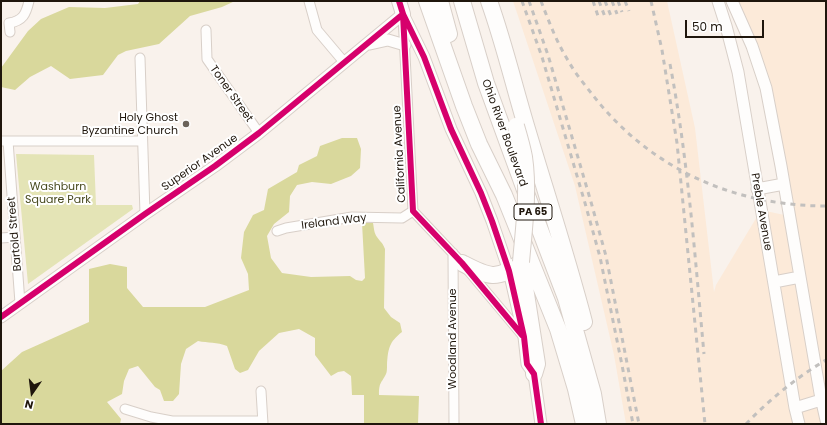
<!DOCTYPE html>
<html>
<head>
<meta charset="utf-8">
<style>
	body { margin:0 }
	#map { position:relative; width:827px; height:425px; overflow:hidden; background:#f9f2ec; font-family:Poppins,sans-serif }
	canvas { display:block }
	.frame { position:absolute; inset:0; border:2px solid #1f160c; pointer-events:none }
	.north { position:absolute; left:12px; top:373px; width:40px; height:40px; -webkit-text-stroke:3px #fff; paint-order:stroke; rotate:194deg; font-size:11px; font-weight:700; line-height:16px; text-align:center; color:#1f160c }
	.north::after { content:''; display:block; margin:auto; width:14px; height:18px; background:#1f160c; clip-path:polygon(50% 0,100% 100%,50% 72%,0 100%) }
	.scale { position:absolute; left:685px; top:20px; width:79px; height:18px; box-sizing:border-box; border:2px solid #1f160c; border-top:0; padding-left:5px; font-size:12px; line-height:14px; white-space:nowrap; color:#1f160c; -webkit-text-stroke:3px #fff; paint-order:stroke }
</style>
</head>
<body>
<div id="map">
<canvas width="827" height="425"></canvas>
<div class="frame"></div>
<div class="north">N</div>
<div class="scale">50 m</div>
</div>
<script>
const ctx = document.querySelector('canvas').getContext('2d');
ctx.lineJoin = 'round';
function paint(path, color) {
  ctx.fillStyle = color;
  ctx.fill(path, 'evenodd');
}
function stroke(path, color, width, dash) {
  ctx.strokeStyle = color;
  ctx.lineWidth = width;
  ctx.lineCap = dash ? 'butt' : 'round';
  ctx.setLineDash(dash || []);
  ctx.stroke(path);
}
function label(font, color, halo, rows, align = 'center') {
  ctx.font = font + ' Poppins,sans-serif';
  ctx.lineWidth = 4;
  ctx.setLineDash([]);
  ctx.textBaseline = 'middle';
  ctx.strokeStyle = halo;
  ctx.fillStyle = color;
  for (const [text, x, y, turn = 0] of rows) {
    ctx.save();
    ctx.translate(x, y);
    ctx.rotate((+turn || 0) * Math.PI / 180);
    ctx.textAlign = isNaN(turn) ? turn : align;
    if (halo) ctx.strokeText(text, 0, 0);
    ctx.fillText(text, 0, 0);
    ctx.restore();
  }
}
paint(new Path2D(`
	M 513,1 L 667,1 L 695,128 L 714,292 L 716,285 L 761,210 L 789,216 L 766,88 L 732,1 L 826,1 L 826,424 L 626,424 L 614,355 L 575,186 Z`), '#fcead9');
paint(new Path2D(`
	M 16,154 L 94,155 L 96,205 L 132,205 L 133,209 L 28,284 Z`), '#e4e4b6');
paint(new Path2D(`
	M 140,1 L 235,1 L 222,7 L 190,16 L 159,44 L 126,51 L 118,55 L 103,75 L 70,79 L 51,66 L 30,77 L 15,90 L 1,87 L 1,68 L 28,31 L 41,19 L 69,7 L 105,8 L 138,4 Z
	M 342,138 L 357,138 L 361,149 L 360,168 L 351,176 L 331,184 L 312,182 L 297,185 L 290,196 L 289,212 L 274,224 L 267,236 L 271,258 L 282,273 L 311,277 L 350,276 L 356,280 L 362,281 L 365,278 L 362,223 L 373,223 C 374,228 374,233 377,237 C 380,242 382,241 385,249 L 384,308 L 391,317 L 400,323 L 402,332 C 389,342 388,349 387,365 C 387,368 387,372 386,374 C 381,384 379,382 379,395 L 419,396 L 418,424 L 364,424 L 364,395 L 352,395 L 351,376 L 344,371 L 338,372 L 331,376 L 315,355 L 315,338 L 299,329 L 279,333 L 259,351 L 248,370 L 240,373 L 235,369 L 227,346 C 217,342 208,343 198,341 L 186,349 L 181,364 L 179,394 L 173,401 L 164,401 L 160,390 L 155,387 L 138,366 L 129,369 L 124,381 L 122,394 L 107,402 L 121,419 L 120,424 L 1,424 L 1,371 L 22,352 L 89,322 L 89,269 L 110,264 L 127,267 L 127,288 L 143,307 L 205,307 L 249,290 L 248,274 L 241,258 L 244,232 L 253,215 L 264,210 L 268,189 L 297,172 L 299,165 L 317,156 L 320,146 Z`), '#d9d89c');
const minor = new Path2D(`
	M 309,1 L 317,30 L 344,62
	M 403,16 L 413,211 L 462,263 L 524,337
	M 206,30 L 207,59 L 259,133
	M 10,32 L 9,23 C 23,21 26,14 29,1
	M 140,58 L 145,214
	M 1,141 L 142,141
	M 8,141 L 20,303
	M 277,231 L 286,228 L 352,217 L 402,218 L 413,211
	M 1,238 L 15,237
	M 453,253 L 454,424
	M 261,391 L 263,424
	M 125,409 L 151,417 L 172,421 L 263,421`);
const tertiary = new Path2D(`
	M 718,1 L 726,26 L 738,72 L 795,408 L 799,424
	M 732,1 L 752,46 L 766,88 L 781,166 L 820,393 L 826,420
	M 370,44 L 388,40 L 405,45
	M 757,189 L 784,184
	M 774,282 L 800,277
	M 1,317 L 145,214 L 215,166 L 259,133 L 403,14 L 424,57 L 451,129 L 481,193 L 492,221 L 509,271 L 524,337 L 527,364 L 534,374 L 541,424
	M 795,408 L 821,400`);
const primary = new Path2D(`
	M 399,1 L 403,14`);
const motorway = new Path2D(`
	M 427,1 L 464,106 L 479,144 L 504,195 L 558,329 L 576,389 L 584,424
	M 440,1 L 449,34
	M 462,1 L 486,83 L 529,201 L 566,298 L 593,394 L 598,424
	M 489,1 C 504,43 514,86 527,129 C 546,193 567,257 584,322
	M 462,263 C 487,276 497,282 521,262 L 537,364 L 534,374`);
stroke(minor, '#d8cfc8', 11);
stroke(tertiary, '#d8cfc8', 13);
stroke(primary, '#d8cfc8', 16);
stroke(motorway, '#d8cfc8', 18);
stroke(minor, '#fefdfc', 9);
stroke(tertiary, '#fefdfc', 11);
stroke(primary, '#fefdfc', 14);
stroke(motorway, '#fefdfc', 16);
stroke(new Path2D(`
	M 522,1 L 542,57 L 585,203 L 600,257 L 622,365 L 633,424
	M 529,1 L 548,55 L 591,202 L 606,256 L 639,424
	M 541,1 C 549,22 557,43 569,62 C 575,73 584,84 592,94 C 649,168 733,206 826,206
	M 593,1 L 599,19
	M 599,1 L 605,17
	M 605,1 L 611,16
	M 612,1 L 617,14
	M 618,1 L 622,12
	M 625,1 L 629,11
	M 651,1 L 662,50 L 677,143 L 705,424
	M 670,64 C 688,159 695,257 704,354
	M 746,424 C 769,400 797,377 826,360`), '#c2c0be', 3, [5, 5]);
const motorwayBridge = new Path2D(`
	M 516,126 C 519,136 522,146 524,157 C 529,191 524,227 521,262`);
stroke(motorwayBridge, '#d8cfc8', 18, []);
stroke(motorwayBridge, '#fefdfc', 16);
stroke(new Path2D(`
	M 399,1 L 403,14 L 413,211 L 462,263 L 522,335
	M 403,14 L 424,57 L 451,129 L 481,193 L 492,221 L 509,271 L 524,337 L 527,364 L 534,374 L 541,424
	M 1,317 L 145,214 L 215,166 L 259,133 L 403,14`), '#d6006c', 6);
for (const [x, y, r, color] of [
	[186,124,4,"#6b635a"]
]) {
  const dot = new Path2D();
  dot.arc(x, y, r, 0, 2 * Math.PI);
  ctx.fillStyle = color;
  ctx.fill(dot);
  stroke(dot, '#fff', 1.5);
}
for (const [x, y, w] of [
	[533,212,38]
]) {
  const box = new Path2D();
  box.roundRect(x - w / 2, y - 8, w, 16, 3);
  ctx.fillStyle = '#fff';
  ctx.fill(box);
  stroke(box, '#1f160c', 1);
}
label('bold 10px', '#1f160c', null, [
	["PA 65",533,212]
]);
label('11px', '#1f160c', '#fff', [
	["Toner Street",231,94,55],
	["Ohio River Boulevard",504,133,70],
	["California Avenue",400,154,-93],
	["Superior Avenue",200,163,-35],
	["Preble Avenue",761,212,80],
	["Ireland Way",334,222,-7],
	["Bartold Street",15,234,-95],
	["Woodland Avenue",453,339,-90]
]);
label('11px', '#1f160c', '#fff', [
	["Holy Ghost",178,118],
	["Byzantine Church",178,131]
], 'right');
label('11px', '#484a1f', '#fff', [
	["Washburn",58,187],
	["Square Park",58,200]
]);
</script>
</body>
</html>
